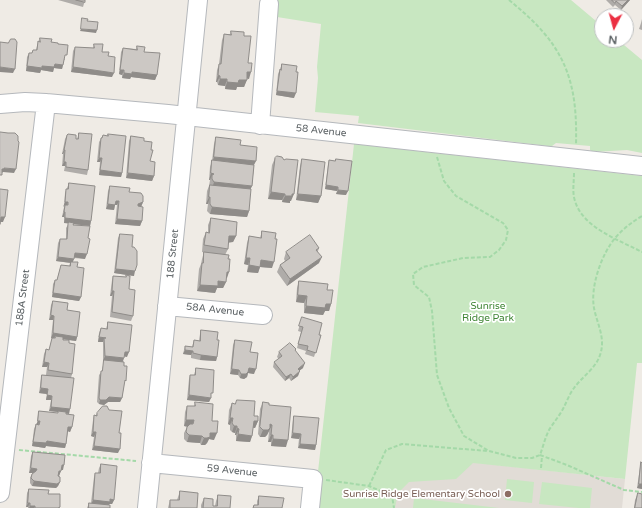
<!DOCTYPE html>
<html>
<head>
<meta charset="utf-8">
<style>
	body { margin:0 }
	#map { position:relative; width:642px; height:508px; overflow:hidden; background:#efebe5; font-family:"Varela Round",sans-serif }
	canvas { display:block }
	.north { position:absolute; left:594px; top:8px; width:40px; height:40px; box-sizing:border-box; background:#fff; border:1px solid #bec0c1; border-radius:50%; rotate:186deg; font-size:11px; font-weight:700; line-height:16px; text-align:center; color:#5c6265 }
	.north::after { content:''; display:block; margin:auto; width:14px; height:18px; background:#eb2f42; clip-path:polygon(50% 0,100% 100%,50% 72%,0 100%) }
</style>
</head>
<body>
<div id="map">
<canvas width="642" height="508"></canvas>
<div class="north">N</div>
</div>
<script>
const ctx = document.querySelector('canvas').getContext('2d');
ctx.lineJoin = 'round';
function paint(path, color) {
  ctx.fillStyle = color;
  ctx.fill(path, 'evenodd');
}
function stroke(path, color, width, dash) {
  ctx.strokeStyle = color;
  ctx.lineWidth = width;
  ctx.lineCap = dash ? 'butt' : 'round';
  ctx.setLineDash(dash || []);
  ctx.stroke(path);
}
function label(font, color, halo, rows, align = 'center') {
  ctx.font = font + ' "Varela Round",sans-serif';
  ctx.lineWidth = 3.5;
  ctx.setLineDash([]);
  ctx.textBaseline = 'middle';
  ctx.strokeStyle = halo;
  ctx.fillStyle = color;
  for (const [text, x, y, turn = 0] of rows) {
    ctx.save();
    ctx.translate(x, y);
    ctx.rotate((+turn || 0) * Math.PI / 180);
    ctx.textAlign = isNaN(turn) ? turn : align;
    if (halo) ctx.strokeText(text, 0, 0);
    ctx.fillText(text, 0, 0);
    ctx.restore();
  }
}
paint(new Path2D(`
	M 397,454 L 625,479 L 622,508 L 391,508 Z`), '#e1dcd6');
paint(new Path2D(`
	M 278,0 L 571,0 L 602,26 L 602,40 L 618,40 L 642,60 L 642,153 L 627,150 L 593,152 L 590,150 L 590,146 L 556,143 L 552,146 L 548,146 L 358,123 L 359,116 L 315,112 L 318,78 L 317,67 L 321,24 L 277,17 Z
	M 354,144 L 642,176 L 642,363 L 637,363 L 625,479 L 473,463 L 456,479 L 409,482 L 398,493 L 395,508 L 314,508 Z
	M 507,479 L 534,482 L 532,503 L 505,500 Z
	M 542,482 L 592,488 L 590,508 L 579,508 L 539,504 Z
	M 414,498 L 499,508 L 413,508 Z`), '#c8e7c1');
const minor = new Path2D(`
	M 0,104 L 25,102 L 46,103 L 168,114 L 642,166
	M 260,125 L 269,4
	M 167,306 L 263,315
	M 151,463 L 313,479 L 310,508
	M 0,493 L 46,103
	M 147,508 L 198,0`);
stroke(minor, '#b5b8bc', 20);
stroke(new Path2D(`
	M 509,0 C 521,10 533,20 543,32 C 573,66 577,102 576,145
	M 437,157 L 444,181 L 456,196 L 503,223 L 508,230 L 506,240 L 499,250 L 490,257 L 463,258 L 423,267 L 413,274 L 414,285 L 429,297 L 432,311 L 437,375 L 449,408 L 464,436 L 489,451 L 516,458 L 532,458 L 540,455 C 543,447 545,438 549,430 C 554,422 560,415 564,407 C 567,401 570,393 574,388 C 582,377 596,368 600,355 C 606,338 597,324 594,308 C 590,286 602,253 616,237 C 624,228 632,222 642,216
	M 574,173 C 574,183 572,192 575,201 C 583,228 619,240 642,252
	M 19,450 L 136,461
	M 540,455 L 567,465 L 624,490 L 642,492
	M 541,468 L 542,456
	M 326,480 L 369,486 L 392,496 L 394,508
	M 369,486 L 386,450 L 402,444 L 488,451`), '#a4d9a8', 2, [4, 2]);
stroke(minor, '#fff', 18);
paint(new Path2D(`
	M 58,0 L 85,0 L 83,7 Z
	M 606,0 L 630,0 L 621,10 L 615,5 L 613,7 Z
	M 642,19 L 642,30 L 639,29 L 641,23 Z
	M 231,31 L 244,36 L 248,63 L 249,79 L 247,78 L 244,87 L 237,87 L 236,90 L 225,89 L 225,86 L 218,85 L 217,82 L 216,82 L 217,70 L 219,64 L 222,40 L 224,34 L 230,34 Z
	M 40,38 L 58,44 L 65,60 L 64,60 L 62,69 L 54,68 L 53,72 L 41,70 L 40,73 L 26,71 L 27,57 L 29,53 L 32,53 L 33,50 L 36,50 L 37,46 Z
	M 94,44 L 102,52 L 108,56 L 112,77 L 71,72 L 73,51 L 75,47 L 93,48 Z
	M 137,46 L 144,52 L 157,75 L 155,80 L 131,77 L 130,79 L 122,78 L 122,75 L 119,74 L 121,52 L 123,48 L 136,49 Z
	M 282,64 L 294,98 L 276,95 L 278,74 Z
	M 79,133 L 88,170 L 87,175 L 64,171 L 65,166 L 62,166 L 63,154 L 62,154 L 65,139 L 67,135 L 77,139 Z
	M 108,134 L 122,173 L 121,177 L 99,175 L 100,162 L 97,162 L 99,142 L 103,135 L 107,136 Z
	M 131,136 L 144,141 L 150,161 L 154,176 L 152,181 L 126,178 L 129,141 Z
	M 216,137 L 240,145 L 254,166 L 252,186 L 250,189 L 249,211 L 247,217 L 210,214 L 207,211 L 208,204 L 206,204 L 207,191 L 209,186 L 210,180 L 209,180 L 210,167 L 212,161 L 214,144 Z
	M 275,158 L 291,201 L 290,201 L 290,203 L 282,202 L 282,200 L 268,199 L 272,165 Z
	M 302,159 L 321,196 L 318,203 L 296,200 L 300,166 Z
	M 336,159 L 346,195 L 336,194 L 337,191 L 325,189 L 328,165 L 329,160 L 335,161 Z
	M 69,183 L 91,221 L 90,226 L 73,224 L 85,259 L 74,258 L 73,262 L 77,267 L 81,297 L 79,301 L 52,297 L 53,284 L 55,280 L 57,280 L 61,265 L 69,266 L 70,263 L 56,261 L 58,243 L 60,239 L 66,239 L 66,228 L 69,223 L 64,223 L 64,217 L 62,217 L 64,207 L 65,193 Z
	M 110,186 L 129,192 L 143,202 L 141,207 L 142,221 L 140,226 L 115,224 L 117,205 L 115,205 L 114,210 L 106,209 L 108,191 Z
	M 211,218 L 236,236 L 233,242 L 228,242 L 228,249 L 225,255 L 227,278 L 226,278 L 226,282 L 223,288 L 217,288 L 215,293 L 197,291 L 199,269 L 201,264 L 202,259 L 204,252 L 208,253 L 202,252 L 203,239 L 206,232 L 208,232 L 208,225 Z
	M 262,231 L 272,268 L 260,267 L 258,273 L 247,272 L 248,265 L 244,264 L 247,243 L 249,236 L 260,238 Z
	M 120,234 L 132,247 L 134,276 L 114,273 L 118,238 Z
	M 319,248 L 318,251 L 319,263 L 287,286 L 277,272 L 280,265 L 285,261 L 284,259 L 286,252 Z
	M 126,275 L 133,316 L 131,321 L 110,317 L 112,296 L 110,296 L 112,280 L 113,276 L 126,277 Z
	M 299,281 L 327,290 L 331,304 L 329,311 L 325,311 L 323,315 L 304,313 L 304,303 L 296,302 L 297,288 Z
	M 53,301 L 67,310 L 77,337 L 76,341 L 63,339 L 69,343 L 72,374 L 71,378 L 69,414 L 66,413 L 72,427 L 70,432 L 68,431 L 66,444 L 65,448 L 46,446 L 45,448 L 32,446 L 34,429 L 36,424 L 37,424 L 38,415 L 39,411 L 58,413 L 58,412 L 49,411 L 51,400 L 46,400 L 47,394 L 39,393 L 41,379 L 42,375 L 46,375 L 47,367 L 42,367 L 44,354 L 46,349 L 49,350 L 52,338 L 54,338 L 51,338 L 53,320 L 49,320 L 51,305 Z
	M 302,317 L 319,335 L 321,335 L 314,357 L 305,354 L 306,351 L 297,348 L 301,332 L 298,331 Z
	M 108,322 L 127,357 L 124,356 L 123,362 L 124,366 L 124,385 L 122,398 L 120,402 L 108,402 L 104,405 L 99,404 L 97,402 L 99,375 L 102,371 L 104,361 L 103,361 L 103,342 L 98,342 L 99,333 L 101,328 L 106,329 Z
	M 201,330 L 217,340 L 217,357 L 216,361 L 200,360 L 191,358 L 191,355 L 183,354 L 185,346 L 192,347 L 194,340 L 199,341 L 200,334 Z
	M 235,340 L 250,352 L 254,374 L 248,373 L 247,377 L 244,379 L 240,378 L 238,375 L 230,374 L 233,345 Z
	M 295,351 L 303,368 L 299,371 L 298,376 L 291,381 L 289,378 L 285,381 L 273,367 L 274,362 L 279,359 L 277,357 L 279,352 Z
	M 196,368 L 211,397 L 209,402 L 187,400 L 189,379 L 190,375 L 194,375 Z
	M 195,402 L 212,421 L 214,440 L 209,439 L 207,443 L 205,445 L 201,445 L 200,443 L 187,442 L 184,439 L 184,433 L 187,427 L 184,426 L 185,412 L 187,406 L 194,406 Z
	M 263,402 L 269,405 L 286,447 L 271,446 L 271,442 L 268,442 L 269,431 L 267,435 L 265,437 L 260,437 L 258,434 L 260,409 Z
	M 232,403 L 254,416 L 258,421 L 255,428 L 253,428 L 252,436 L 250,442 L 236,441 L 236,435 L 235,435 L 235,433 L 232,432 L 230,430 L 230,425 L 228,424 L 229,410 Z
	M 97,413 L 119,433 L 118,453 L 92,450 L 94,437 L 91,436 L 93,420 L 94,415 L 96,415 Z
	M 294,416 L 316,445 L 315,450 L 298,448 L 299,439 L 291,438 L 293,420 Z
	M 33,452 L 63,470 L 61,470 L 59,476 L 58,476 L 60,482 L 58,486 L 56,488 L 32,486 L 30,483 L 30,478 L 32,474 L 33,473 L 29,473 L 31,456 Z
	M 641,462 L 642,463 L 642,489 L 637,488 L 640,467 Z
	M 101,464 L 114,500 L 112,504 L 109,504 L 109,505 L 110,508 L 87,508 L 89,503 L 91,503 L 94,477 L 95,473 L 98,473 L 99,468 Z
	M 29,489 L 48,494 L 60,507 L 60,508 L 28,508 L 28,507 L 26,507 L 27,493 Z
	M 180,491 L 197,508 L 168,508 L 170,500 L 177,500 Z
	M 638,493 L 642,508 L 634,508 L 635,500 Z
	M 218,495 L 230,508 L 201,508 L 201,505 L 204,498 L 213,506 L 215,506 L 216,501 Z
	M 259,496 L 282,508 L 253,508 L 254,505 L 257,505 L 257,501 Z`), '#afaca9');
paint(new Path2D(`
	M 628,0 L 630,0 L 621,10 L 622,6 Z
	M 81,29 L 97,30 L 96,33 L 80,31 Z
	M 55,64 L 63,65 L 62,69 L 54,68 L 53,72 L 41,70 L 40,73 L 26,71 L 27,66 L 42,66 Z
	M 0,67 L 15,69 L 13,73 L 0,72 Z
	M 73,67 L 114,73 L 112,77 L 71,72 Z
	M 120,70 L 124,70 L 122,75 L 119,74 Z
	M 132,72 L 157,75 L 155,80 L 131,77 L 130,79 L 122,78 L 124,73 Z
	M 247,72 L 251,72 L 249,79 L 245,78 Z
	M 218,75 L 220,76 L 217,82 L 216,82 Z
	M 220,79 L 227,79 L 225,86 L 218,85 Z
	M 239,80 L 247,80 L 244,87 L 237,87 L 236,90 L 225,89 L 227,82 Z
	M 277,91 L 296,93 L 294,98 L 276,95 Z
	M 64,150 L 65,150 L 63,154 L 62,154 Z
	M 214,157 L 256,161 L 253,167 L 212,163 Z
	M 99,158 L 102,158 L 100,162 L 97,162 Z
	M 64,162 L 66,162 L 65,166 L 62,166 Z
	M 4,168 L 16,169 L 14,173 L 3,172 L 2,173 L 1,173 L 2,169 Z
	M 100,170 L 122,173 L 121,177 L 99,175 Z
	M 128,173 L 154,176 L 152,181 L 126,178 Z
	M 211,173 L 214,174 L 212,175 L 210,180 L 209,180 Z
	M 214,182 L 252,186 L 249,193 L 212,189 Z
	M 326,185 L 338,187 L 337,191 L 325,189 Z
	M 338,190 L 348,191 L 346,195 L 336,194 Z
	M 271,192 L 285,194 L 282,200 L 268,199 Z
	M 292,194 L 294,194 L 291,201 L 290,201 L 290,203 L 282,202 L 285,196 Z
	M 298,194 L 321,196 L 318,203 L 296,200 Z
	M 209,197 L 210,197 L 208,204 L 206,204 Z
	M 116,201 L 119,201 L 117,205 L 115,205 L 114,210 L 106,209 L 108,204 Z
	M 65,202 L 68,202 L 66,207 L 65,205 L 63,207 Z
	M 143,202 L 141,207 L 136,209 L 138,204 Z
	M 212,207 L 249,211 L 247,217 L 210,214 Z
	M 64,212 L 65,212 L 64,217 L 62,217 Z
	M 1,217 L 5,217 L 3,222 L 0,222 Z
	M 65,218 L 91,221 L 90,226 L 64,223 Z
	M 117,219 L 142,221 L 140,226 L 115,224 Z
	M 229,236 L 236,236 L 233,242 L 227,243 Z
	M 75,253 L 87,254 L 85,259 L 73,257 Z
	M 58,257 L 74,259 L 72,263 L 56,261 Z
	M 322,257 L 319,263 L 287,286 L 290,279 Z
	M 246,258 L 250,258 L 248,265 L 244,264 Z
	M 261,260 L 274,262 L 272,268 L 260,267 L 258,273 L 247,272 L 249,265 Z
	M 116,269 L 135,271 L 134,276 L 114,273 Z
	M 227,272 L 229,272 L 227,278 L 224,278 Z
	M 218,281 L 226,282 L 223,288 L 217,288 L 215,293 L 197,291 L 200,285 Z
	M 112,291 L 114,291 L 112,296 L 110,296 Z
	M 53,293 L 81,297 L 79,301 L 52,297 Z
	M 298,295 L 307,296 L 304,303 L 296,302 Z
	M 326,304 L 331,304 L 329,311 L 325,311 L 323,315 L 304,313 L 306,306 Z
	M 51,315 L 54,316 L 53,320 L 49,320 Z
	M 53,333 L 77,337 L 76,341 L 55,338 L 55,336 L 54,338 L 51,338 Z
	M 99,337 L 106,338 L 104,338 L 103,342 L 98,342 Z
	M 185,350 L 193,351 L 191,355 L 183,354 Z
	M 125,352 L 129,352 L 127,357 L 123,356 Z
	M 201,355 L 217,357 L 216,361 L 200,360 Z
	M 105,356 L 124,358 L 122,363 L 103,361 Z
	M 44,362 L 49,363 L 47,367 L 42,367 Z
	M 305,363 L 303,368 L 296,373 L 298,369 Z
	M 249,368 L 256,369 L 254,374 L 248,373 L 247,377 L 244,379 L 240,378 L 241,374 Z
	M 232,369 L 239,370 L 238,375 L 230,374 Z
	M 300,371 L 298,376 L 291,381 L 293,377 Z
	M 291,374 L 289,378 L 285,381 L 286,377 Z
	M 41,388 L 48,389 L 47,394 L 39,393 Z
	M 47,395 L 52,396 L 51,400 L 46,400 Z
	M 189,395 L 211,398 L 209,402 L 187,400 Z
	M 109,397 L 122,398 L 120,402 L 108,402 L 104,405 L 99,404 L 100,400 Z
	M 51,407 L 70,409 L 69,414 L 58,412 L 58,411 L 58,412 L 49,411 Z
	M 230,418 L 233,418 L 230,425 L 228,424 Z
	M 186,420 L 194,420 L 191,427 L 184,426 Z
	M 38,421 L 40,421 L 38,425 L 36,425 Z
	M 254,421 L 258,421 L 255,428 L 251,427 Z
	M 270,424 L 272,425 L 267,435 L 265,437 L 260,437 L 263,430 Z
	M 234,426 L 237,426 L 235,433 L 232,432 Z
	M 68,427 L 72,427 L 70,432 L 67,431 Z
	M 237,428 L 239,429 L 236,435 L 235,435 Z
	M 93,432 L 96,432 L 94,437 L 91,436 Z
	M 210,433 L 217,433 L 214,440 L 209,439 L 207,443 L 205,445 L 201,445 L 204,438 Z
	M 293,433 L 301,434 L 299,439 L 291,438 Z
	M 238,434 L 252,436 L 250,442 L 236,441 Z
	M 189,435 L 202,436 L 200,443 L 187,442 Z
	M 271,435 L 273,435 L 271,442 L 268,442 Z
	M 273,439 L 288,440 L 286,447 L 271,446 Z
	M 47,441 L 66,444 L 65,448 L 46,446 L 45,448 L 32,446 L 33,442 Z
	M 300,444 L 316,445 L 315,450 L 298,448 Z
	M 94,446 L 120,449 L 118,453 L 92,450 Z
	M 62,465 L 64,465 L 63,470 L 60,470 Z
	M 31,468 L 37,469 L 35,473 L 29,473 Z
	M 59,471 L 61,471 L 59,476 L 57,475 Z
	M 34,481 L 60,482 L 58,486 L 56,488 L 32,486 Z
	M 639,484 L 642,484 L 642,489 L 637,488 Z
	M 110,499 L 114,500 L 112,504 L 109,504 L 108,506 L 91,505 L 93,500 Z
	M 28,503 L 30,503 L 28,507 L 26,507 Z
	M 30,506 L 35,506 L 34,508 L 29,508 Z`), '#8f8c89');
const building = new Path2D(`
	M 76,0 L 85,0 L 85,2 Z
	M 612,0 L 628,0 L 622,6 L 616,1 L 615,3 Z
	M 82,18 L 88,19 L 87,21 L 98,22 L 97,30 L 81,29 Z
	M 231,31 L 244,32 L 244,36 L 251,36 L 248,63 L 252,63 L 251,72 L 247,72 L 247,80 L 239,80 L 238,83 L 227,82 L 227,79 L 220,79 L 220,76 L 218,75 L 219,64 L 221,64 L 224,34 L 231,35 Z
	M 40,38 L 52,39 L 51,42 L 58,43 L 58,44 L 68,45 L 67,55 L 65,55 L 63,65 L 55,64 L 54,67 L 42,66 L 42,68 L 27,66 L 29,53 L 32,53 L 33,50 L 37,50 L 38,41 L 40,42 Z
	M 11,39 L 15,39 L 17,42 L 15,69 L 0,67 L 0,42 L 8,43 Z
	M 94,44 L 103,44 L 102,52 L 109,52 L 108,56 L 115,57 L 114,73 L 73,67 L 75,47 L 94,48 Z
	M 137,46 L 145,47 L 144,52 L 160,53 L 157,75 L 132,72 L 132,74 L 124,73 L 124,70 L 120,70 L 123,48 L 137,50 Z
	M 282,64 L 297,66 L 296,72 L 298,72 L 296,93 L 277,91 L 280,69 L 281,70 Z
	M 0,132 L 8,133 L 15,133 L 18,136 L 18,141 L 19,142 L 16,169 L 4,168 L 4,169 L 2,169 L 2,175 L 0,175 Z
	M 79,133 L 92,134 L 88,170 L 66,167 L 66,162 L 64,162 L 65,150 L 64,150 L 67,135 L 68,134 L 76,135 L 76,139 L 78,139 Z
	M 108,134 L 126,136 L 122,173 L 100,170 L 102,158 L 99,158 L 101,138 L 102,138 L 103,135 L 108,136 Z
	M 131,136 L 144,138 L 144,141 L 152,142 L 151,150 L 153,150 L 150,161 L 155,162 L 154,176 L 128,173 Z
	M 216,137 L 241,140 L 240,145 L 257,147 L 256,161 L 214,157 Z
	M 277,156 L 282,157 L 284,160 L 286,159 L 298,160 L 294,194 L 292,194 L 292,196 L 285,196 L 285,194 L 271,192 L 275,158 Z
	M 302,159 L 325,162 L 321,196 L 298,194 Z
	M 336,159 L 352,161 L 348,191 L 338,190 L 338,187 L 326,185 L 329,160 L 335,161 Z
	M 212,160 L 254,165 L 252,186 L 214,182 L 212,179 L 212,175 L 214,174 L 211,173 Z
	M 69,183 L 95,186 L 91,221 L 65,218 L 65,212 L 64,212 L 65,205 L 68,205 L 68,202 L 65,202 L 66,189 L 68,189 Z
	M 210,185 L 251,189 L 249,211 L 212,207 L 210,204 L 210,197 L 209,197 Z
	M 110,186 L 130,188 L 129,192 L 141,193 L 143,196 L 143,202 L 138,204 L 138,206 L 143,207 L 142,221 L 117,219 L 119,201 L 116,201 L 115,205 L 108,204 Z
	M 0,189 L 8,190 L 5,217 L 1,217 L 0,224 Z
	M 211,218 L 237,222 L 236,236 L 229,236 L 228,249 L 204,245 L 206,232 L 209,233 Z
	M 69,222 L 74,223 L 73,225 L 90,226 L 88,238 L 90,239 L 87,254 L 75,253 L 74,259 L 58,257 L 60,239 L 67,239 L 68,224 Z
	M 262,231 L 276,233 L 275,239 L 277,239 L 274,262 L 261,260 L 260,267 L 249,265 L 250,258 L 246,258 L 249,236 L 261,238 Z
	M 120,234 L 133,235 L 132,247 L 134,247 L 137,251 L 137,265 L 135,271 L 116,269 Z
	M 310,235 L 319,248 L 316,250 L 322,257 L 290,279 L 280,265 L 290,258 L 286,252 Z
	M 204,252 L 229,255 L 228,259 L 230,259 L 229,272 L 227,272 L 226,282 L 218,281 L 218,286 L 200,285 L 202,263 L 203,263 Z
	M 71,262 L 78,262 L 77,267 L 84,268 L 81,297 L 53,293 L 55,280 L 57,280 L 61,265 L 70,266 Z
	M 126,275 L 130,276 L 129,289 L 135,290 L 133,316 L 112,312 L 114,291 L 112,291 L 113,276 L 126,277 Z
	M 299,281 L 328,284 L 327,290 L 333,290 L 331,304 L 326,304 L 325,308 L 306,306 L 307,296 L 298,295 Z
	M 53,301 L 68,303 L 67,310 L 80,312 L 77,337 L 53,333 L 54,316 L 51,315 Z
	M 302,317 L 322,323 L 319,335 L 321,335 L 316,353 L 307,350 L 308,346 L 298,344 L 303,327 L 299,326 Z
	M 108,322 L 132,325 L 129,352 L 125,352 L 124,358 L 105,356 L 104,338 L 106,338 L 99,337 L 101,328 L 107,329 Z
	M 201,330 L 218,332 L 217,340 L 219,340 L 217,357 L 201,355 L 193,353 L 193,351 L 185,350 L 185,346 L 193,347 L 194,340 L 200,341 Z
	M 55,336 L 63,337 L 63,340 L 69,340 L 69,343 L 75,344 L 72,374 L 48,370 L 49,363 L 44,362 L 46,349 L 49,350 L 52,338 L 55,338 Z
	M 235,340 L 252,342 L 250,352 L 258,353 L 256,369 L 249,368 L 248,372 L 246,374 L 241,374 L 239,370 L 232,369 Z
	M 290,343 L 296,349 L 295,350 L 305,363 L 298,369 L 300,371 L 293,377 L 291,374 L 286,377 L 274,362 L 282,356 L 279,352 Z
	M 104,360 L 124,362 L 124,366 L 127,366 L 126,381 L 125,380 L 122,398 L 109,397 L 106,400 L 100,400 L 99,398 L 101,371 L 102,371 Z
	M 196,368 L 214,370 L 213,393 L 211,393 L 211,398 L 189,395 L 190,375 L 195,375 Z
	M 42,375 L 74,378 L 70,409 L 51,407 L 52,396 L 47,395 L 48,389 L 41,388 Z
	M 237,400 L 255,401 L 254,416 L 258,416 L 258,421 L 254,421 L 252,436 L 238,434 L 239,429 L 237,428 L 237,426 L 234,426 L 232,423 L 233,418 L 230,418 L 232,403 L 235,404 Z
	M 195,402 L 213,404 L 212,421 L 218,421 L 217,433 L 210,433 L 210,437 L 207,438 L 204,438 L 202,436 L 189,435 L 186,432 L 187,427 L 190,424 L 193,424 L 194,420 L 186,420 L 187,406 L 195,406 Z
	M 263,402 L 269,403 L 269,405 L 291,407 L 288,440 L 273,439 L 273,435 L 271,435 L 272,425 L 270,424 L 270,428 L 268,430 L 263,430 L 260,427 Z
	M 103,406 L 107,406 L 109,410 L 122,411 L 119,433 L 121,433 L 120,449 L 94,446 L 96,432 L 93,432 L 94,415 L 97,416 L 97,413 Z
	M 39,411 L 58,413 L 58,411 L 66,412 L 66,414 L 74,415 L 72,427 L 68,427 L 66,444 L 47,441 L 46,443 L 33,442 L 36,424 L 39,425 L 40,421 L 38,421 Z
	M 294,416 L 319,418 L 316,445 L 300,444 L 301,434 L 293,433 Z
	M 33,452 L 65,455 L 64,465 L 62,465 L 61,471 L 59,471 L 58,476 L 60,477 L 60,482 L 57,484 L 34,481 L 31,478 L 32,474 L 36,471 L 37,469 L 31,468 Z
	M 641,462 L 642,463 L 642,484 L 639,484 Z
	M 101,464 L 117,466 L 114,500 L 110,499 L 110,502 L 93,500 L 95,473 L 100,473 Z
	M 29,489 L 49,490 L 48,494 L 60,494 L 60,507 L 58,508 L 35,508 L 35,506 L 30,506 L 30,503 L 28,503 Z
	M 180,491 L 198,493 L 197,508 L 170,508 L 170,500 L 179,500 Z
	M 638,493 L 642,494 L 642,508 L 635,508 Z
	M 218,495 L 231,496 L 230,508 L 203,508 L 204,498 L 213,499 L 213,506 L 217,506 Z
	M 259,496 L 284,498 L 282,508 L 253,508 L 254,505 L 258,505 Z
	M 89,503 L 110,505 L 110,508 L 89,508 Z`);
paint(building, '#ccc8c4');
stroke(building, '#8f8c89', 1);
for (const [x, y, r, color] of [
	[508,494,4,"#8d6e63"]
]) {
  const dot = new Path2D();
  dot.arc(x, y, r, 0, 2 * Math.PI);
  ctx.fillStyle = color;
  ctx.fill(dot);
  stroke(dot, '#fff', 1.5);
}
label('10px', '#5c6265', '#fff', [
	["58 Avenue",321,131,6],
	["188 Street",173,254,-84],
	["188A Street",23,298,-83],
	["58A Avenue",215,310,6],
	["59 Avenue",232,471,6]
]);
label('10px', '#3f8534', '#fff', [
	["Sunrise",488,306],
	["Ridge Park",488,318]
]);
label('10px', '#785e54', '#fff', [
	["Sunrise Ridge Elementary School",500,494]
], 'right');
</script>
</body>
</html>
